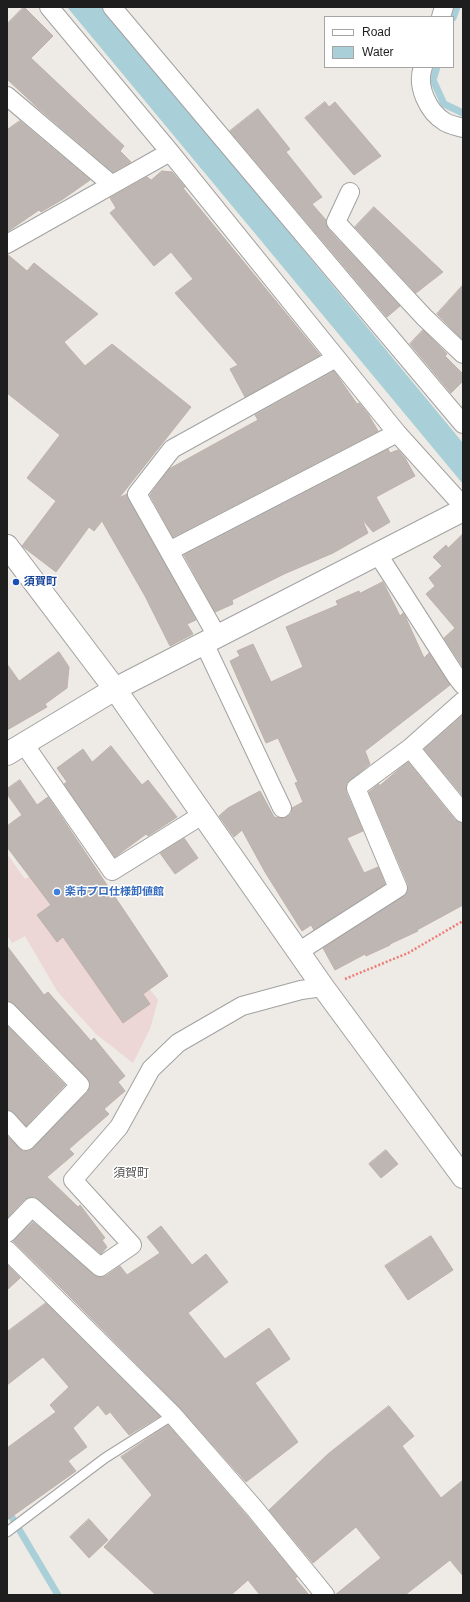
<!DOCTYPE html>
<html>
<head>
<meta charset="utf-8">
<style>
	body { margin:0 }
	#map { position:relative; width:470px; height:1602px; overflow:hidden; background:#eeeae5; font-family:Arial,sans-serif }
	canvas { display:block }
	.frame { position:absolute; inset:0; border:8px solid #1e1e1e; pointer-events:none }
	.legend { position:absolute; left:324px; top:16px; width:130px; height:52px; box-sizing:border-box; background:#fff; border:1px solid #a5a5a5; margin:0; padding:5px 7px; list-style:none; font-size:12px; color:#1e1e1e }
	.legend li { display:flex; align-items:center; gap:8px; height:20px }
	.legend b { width:20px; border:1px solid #a5a5a5 }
</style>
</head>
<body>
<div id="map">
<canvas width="470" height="1602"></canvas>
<div class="frame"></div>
<ul class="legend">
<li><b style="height:5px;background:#fff"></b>Road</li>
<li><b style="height:11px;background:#a9d0d8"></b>Water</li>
</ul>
</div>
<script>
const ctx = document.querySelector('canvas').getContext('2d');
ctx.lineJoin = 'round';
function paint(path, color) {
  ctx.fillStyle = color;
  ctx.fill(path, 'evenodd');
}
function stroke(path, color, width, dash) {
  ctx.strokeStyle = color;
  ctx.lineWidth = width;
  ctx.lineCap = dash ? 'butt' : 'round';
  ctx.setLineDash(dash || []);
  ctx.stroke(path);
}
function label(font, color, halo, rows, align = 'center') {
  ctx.font = font + ' Arial,"Noto Sans JP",sans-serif';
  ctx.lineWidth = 3;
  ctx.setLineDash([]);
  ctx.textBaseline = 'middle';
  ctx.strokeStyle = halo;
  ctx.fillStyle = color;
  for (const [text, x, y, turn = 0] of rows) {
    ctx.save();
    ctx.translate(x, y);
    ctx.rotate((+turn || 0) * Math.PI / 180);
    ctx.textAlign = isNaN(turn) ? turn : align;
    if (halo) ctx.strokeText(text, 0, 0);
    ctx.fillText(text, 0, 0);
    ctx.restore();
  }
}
paint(new Path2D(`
	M 7,854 L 25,879 L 57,864 L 158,1000 L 150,1029 L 133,1063 L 96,1034 L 57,991 L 25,936 L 12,943 L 7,935 Z`), '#edd6d6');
paint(new Path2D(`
	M 67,7 L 102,7 L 143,56 L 463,443 L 463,484 Z`), '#a9d0d8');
stroke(new Path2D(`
	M 453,18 L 457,7
	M 437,67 L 433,80 L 444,104 L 463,113
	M 7,1509 L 58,1595`), '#a9d0d8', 7);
const building = new Path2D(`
	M 24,7 L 53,36 L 31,58 L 124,146 L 120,151 L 131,162 L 113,172 L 38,108 L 7,79 L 7,24 Z
	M 325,102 L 329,107 L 335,102 L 381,156 L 354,175 L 305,118 Z
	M 258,109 L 290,149 L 286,152 L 322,197 L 312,204 L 326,220 L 328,229 L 400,306 L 387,317 L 230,131 Z
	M 20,121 L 90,180 L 63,199 L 41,212 L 39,210 L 7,232 L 7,130 Z
	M 162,171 L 172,172 L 185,187 L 183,188 L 320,355 L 245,397 L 230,369 L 238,365 L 175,293 L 193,279 L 171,252 L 154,266 L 110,213 L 116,208 L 110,198 L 147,177 L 151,180 Z
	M 374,207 L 443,272 L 416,293 L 355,227 Z
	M 7,254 L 27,271 L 34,263 L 98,314 L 64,342 L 85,366 L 112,344 L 191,407 L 119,498 L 127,494 L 196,620 L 187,624 L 193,634 L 170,646 L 145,596 L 102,521 L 94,531 L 89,527 L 56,572 L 22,546 L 56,501 L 27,478 L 60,435 L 7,393 Z
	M 463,285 L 463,338 L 462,339 L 437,314 Z
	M 423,330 L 447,354 L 445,356 L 463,374 L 463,381 L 451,393 L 410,344 Z
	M 334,371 L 357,404 L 359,403 L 368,414 L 378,431 L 173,537 L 150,495 L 169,469 L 258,420 L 255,415 Z
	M 388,449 L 390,453 L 398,450 L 405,458 L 415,476 L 376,497 L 390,522 L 373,532 L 362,519 L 368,533 L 333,553 L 284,574 L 232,600 L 233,604 L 215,612 L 184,555 Z
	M 463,534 L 463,667 L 444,638 L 455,628 L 426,594 L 435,586 L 429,578 L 442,566 L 433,557 L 446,545 L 448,548 Z
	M 383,582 L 400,616 L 403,613 L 405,616 L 424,658 L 429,653 L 450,685 L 365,751 L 370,764 L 347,783 L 346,792 L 363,831 L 347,838 L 364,873 L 378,867 L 385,884 L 314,930 L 311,925 L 302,931 L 265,872 L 242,830 L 234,837 L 219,816 L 228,808 L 260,791 L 274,817 L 281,818 L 287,817 L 291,814 L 292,808 L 303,802 L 295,783 L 298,782 L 278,738 L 266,743 L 230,661 L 240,656 L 237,651 L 253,644 L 271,682 L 303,667 L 286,627 L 338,605 L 336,601 L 359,591 L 360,593 Z
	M 59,652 L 69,667 L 67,688 L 45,704 L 47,707 L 7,730 L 7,664 L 19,681 Z
	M 463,715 L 463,796 L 424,749 Z
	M 111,746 L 142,785 L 148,780 L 177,817 L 148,836 L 146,834 L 115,857 L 64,784 L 67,782 L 57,768 L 83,749 L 92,762 Z
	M 408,762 L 455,820 L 463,823 L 463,905 L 417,930 L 418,931 L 390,944 L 390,945 L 366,956 L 365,954 L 335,970 L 323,948 L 407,893 L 408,884 L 369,792 L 379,784 L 379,786 Z
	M 20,780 L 37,805 L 48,797 L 168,976 L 143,994 L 150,1004 L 123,1023 L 63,937 L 57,942 L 37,915 L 51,905 L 7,847 L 7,826 L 22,815 L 7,794 L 7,789 Z
	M 184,838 L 198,858 L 175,874 L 160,853 Z
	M 7,946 L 44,995 L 48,992 L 91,1041 L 94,1038 L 125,1076 L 118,1082 L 125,1091 L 104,1109 L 109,1114 L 69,1149 L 74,1154 L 47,1177 L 78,1207 L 80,1205 L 105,1238 L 102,1240 L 107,1247 L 101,1254 L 35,1197 L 25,1199 L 7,1218 L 7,1136 L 19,1148 L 23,1151 L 29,1151 L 88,1092 L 90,1087 L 87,1078 L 14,1004 L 7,1001 Z
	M 7,1026 L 65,1085 L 26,1126 L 14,1113 L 7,1110 Z
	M 386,1150 L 398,1164 L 381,1178 L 369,1164 Z
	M 33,1222 L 97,1277 L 106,1276 L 120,1266 L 127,1275 L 160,1253 L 147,1237 L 161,1226 L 192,1265 L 206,1254 L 228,1282 L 188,1313 L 225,1359 L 269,1328 L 290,1359 L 255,1383 L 298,1442 L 246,1482 L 180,1408 L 63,1290 L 13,1241 Z
	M 431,1236 L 453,1270 L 408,1300 L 385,1266 Z
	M 7,1265 L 20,1278 L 7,1290 Z
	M 46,1303 L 160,1416 L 129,1435 L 110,1412 L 106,1415 L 98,1405 L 73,1428 L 87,1447 L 68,1461 L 76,1471 L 7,1520 L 7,1448 L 56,1412 L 50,1405 L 69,1387 L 43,1357 L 7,1385 L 7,1332 Z
	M 389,1406 L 414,1436 L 402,1446 L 441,1498 L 463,1480 L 463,1576 L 450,1560 L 405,1595 L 335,1595 L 381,1558 L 356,1527 L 313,1563 L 269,1510 L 328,1454 Z
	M 168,1425 L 247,1516 L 297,1577 L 295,1578 L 309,1595 L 260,1595 L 248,1580 L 231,1595 L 156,1595 L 104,1547 L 152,1495 L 121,1457 Z
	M 89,1519 L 108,1540 L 89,1558 L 70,1537 Z`);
paint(building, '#beb6b2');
stroke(building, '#beb1a9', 1);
const service = new Path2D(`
	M 7,1532 L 105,1458 L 173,1415`);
const minor = new Path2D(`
	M 49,7 L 170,152 L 397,433 L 463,506
	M 112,7 L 463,424
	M 441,17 L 444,7
	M 423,67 C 416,86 428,112 445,122 C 450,125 457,126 463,128
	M 7,96 L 111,184
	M 350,192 L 336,222 L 424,317 L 463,354
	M 7,244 L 170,152
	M 169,551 L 397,433
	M 377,553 L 456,676 L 463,685
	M 217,636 L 137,494 L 172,449 L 336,358
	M 204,643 L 282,808
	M 24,744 L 112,871 L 202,815
	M 410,748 L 463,813
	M 298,952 L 398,888 L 356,788 L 410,748 L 463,701
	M 7,1011 L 80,1085 L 26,1141 L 7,1120
	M 7,1233 L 32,1207 L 100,1267 L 132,1245 L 73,1180 L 119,1127 L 151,1069 L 178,1043 L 242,1006 L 301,990 L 323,987
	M 7,1250 L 173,1415 L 255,1509 L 325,1595`);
const tertiary = new Path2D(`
	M 7,546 L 115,689 L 323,987 L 463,1177
	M 7,754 L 115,689 L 463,510`);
stroke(service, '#a2a2a2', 11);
stroke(minor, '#a2a2a2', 20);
stroke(tertiary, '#a2a2a2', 24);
stroke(new Path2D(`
	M 345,979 L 408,953 L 463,921`), '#ed7c77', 2.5, [2, 2]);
stroke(service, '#fff', 9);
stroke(minor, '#fff', 18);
stroke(tertiary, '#fff', 22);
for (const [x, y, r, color] of [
	[16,582,4,"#1a4fb4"],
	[57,892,4,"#3f7fe0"]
]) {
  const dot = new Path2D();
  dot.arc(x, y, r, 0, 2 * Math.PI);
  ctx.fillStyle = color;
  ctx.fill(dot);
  stroke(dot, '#fff', 1.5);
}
label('bold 11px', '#164399', '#fff', [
	["須賀町",24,582]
], 'left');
label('bold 11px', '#366cbe', '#fff', [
	["楽市プロ仕様卸値館",65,892]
], 'left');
label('12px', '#515151', '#fff', [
	["須賀町",131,1174]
]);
</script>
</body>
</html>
